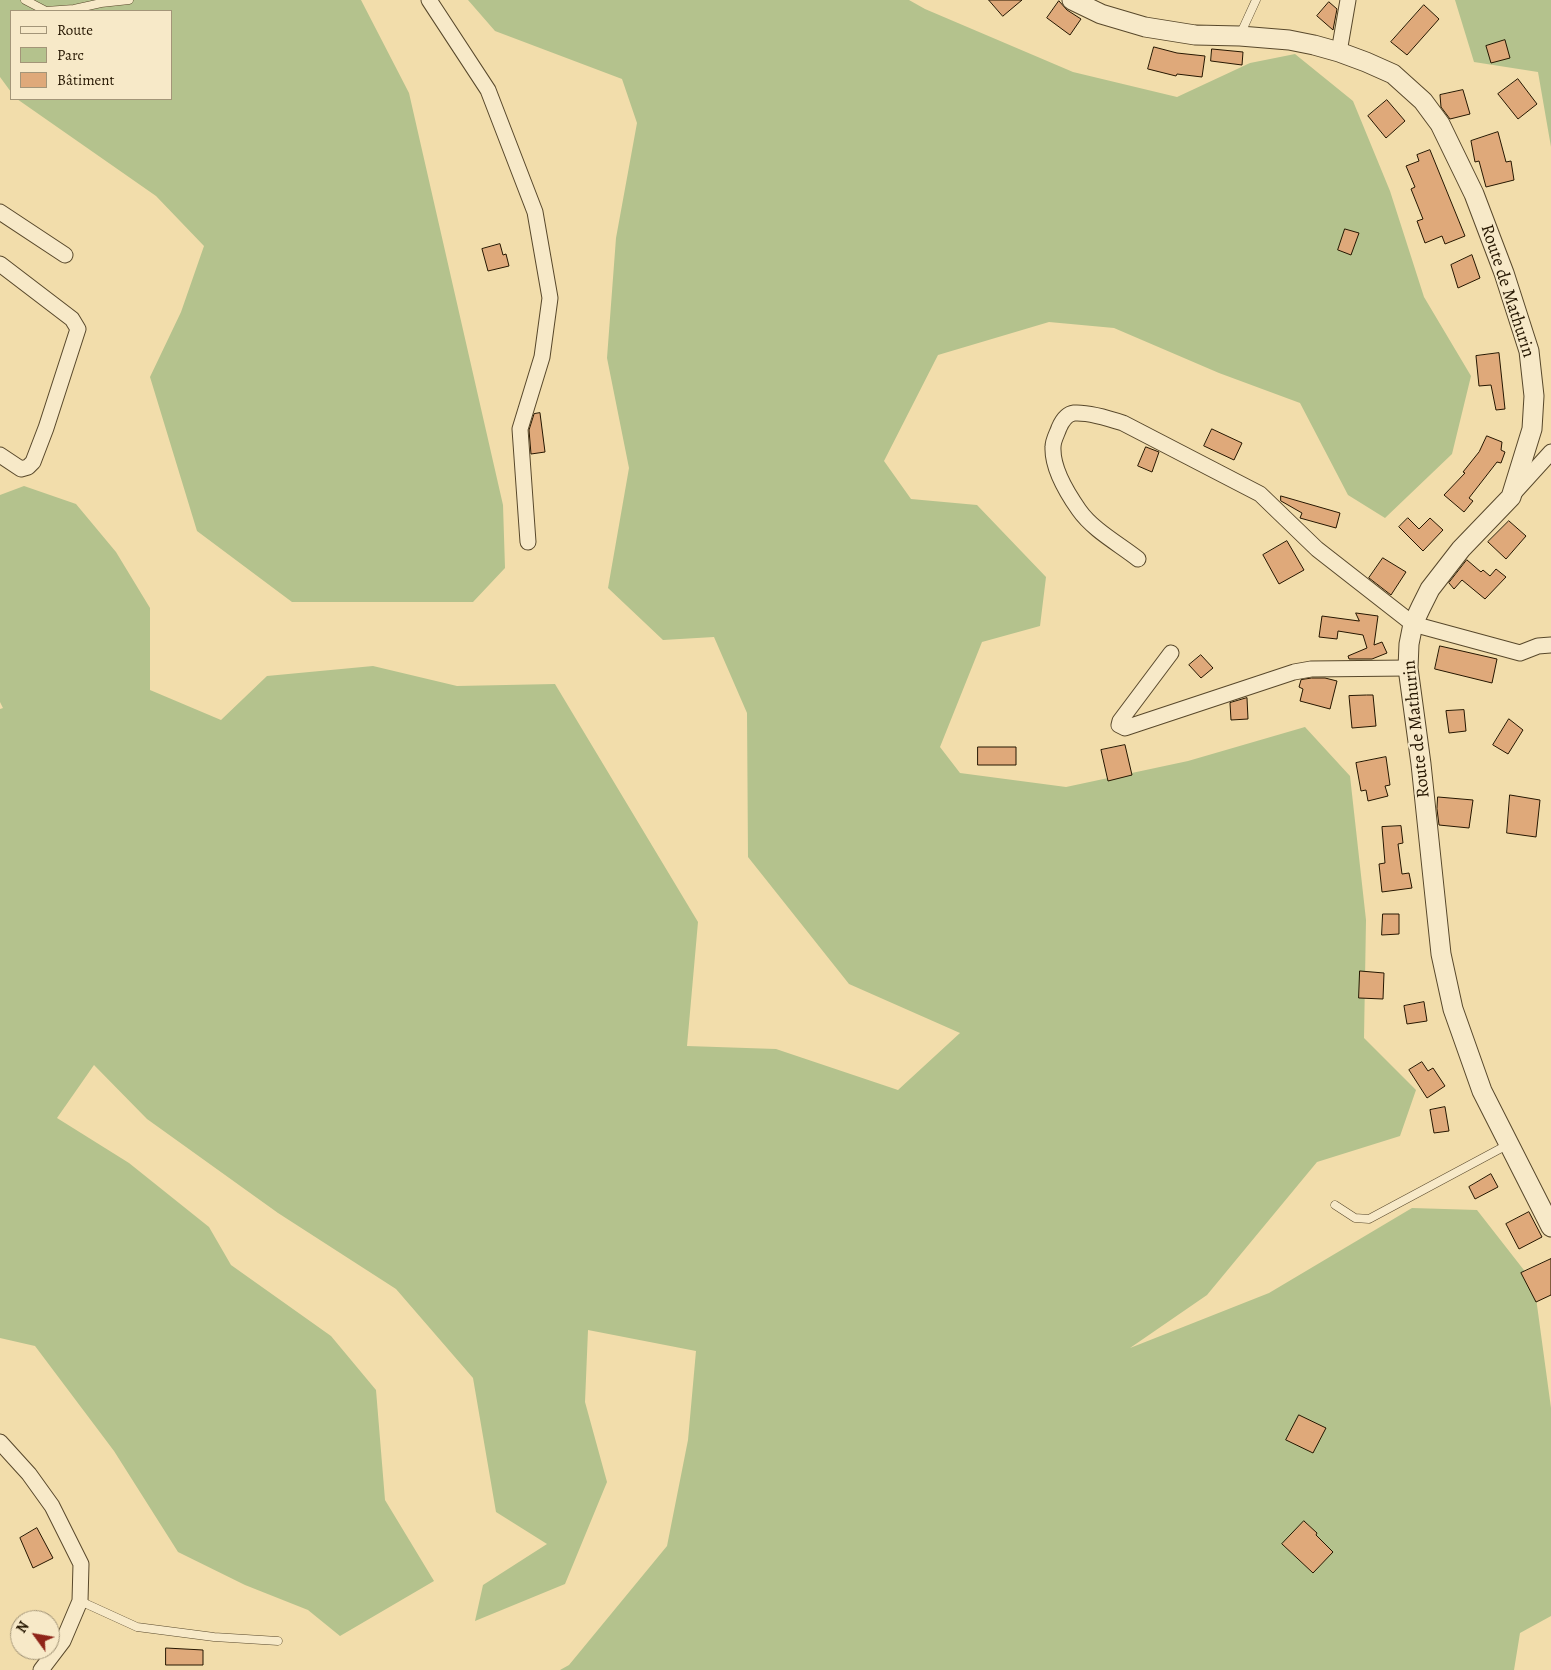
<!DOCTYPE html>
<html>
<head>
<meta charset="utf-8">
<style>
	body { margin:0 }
	#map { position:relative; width:1551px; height:1670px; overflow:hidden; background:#f2ddab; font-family:Alegreya,serif }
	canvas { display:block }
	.legend { position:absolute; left:10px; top:10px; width:162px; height:90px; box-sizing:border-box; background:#f7e9c8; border:1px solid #a39578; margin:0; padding:6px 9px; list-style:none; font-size:15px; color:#251600 }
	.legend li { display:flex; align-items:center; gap:10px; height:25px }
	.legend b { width:25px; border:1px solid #a39578 }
	.north { position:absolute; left:10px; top:1610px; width:50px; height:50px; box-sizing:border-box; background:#f7e9c8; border:1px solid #a39578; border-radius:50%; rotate:302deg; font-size:14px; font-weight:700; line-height:20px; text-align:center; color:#251600 }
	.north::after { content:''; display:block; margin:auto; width:18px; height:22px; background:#8f2418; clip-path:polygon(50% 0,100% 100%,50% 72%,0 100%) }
</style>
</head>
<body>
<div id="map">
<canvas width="1551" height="1670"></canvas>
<ul class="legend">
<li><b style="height:6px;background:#f7e9c8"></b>Route</li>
<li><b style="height:14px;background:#b4c28d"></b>Parc</li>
<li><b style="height:14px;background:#dfa97a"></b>Bâtiment</li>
</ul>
<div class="north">N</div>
</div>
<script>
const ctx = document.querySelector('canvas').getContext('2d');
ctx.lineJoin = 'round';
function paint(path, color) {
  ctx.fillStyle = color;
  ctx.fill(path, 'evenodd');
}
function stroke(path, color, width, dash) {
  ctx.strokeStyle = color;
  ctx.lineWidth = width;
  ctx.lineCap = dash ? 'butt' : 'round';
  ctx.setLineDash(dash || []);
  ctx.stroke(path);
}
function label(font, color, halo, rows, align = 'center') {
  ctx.font = font + ' Alegreya,serif';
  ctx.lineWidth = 4;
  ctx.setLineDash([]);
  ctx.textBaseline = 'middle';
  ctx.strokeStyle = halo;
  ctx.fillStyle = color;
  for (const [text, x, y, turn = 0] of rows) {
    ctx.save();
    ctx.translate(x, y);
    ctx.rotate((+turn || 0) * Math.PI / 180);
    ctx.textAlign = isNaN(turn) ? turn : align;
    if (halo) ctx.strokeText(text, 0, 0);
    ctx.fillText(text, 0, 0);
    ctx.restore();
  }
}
paint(new Path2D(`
	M 0,0 L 361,0 L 409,93 L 503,505 L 505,568 L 473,602 L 292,602 L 197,531 L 150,377 L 181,312 L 204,246 L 156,196 L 17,99 L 171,99 L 171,11 L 11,11 L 11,92 L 0,77 Z
	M 468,0 L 909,0 L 925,9 L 1073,72 L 1177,97 L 1250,63 L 1295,54 L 1353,101 L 1390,191 L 1424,297 L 1471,376 L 1452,454 L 1385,518 L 1348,495 L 1300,403 L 1219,373 L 1114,328 L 1049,322 L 938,355 L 884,461 L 911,499 L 977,505 L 1046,577 L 1040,626 L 982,642 L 940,747 L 960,773 L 1066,787 L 1188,761 L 1305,727 L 1350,776 L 1366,920 L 1364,1038 L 1416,1090 L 1400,1136 L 1317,1162 L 1207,1295 L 1130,1348 L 1269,1293 L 1412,1208 L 1477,1210 L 1534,1283 L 1551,1408 L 1551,1616 L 1520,1633 L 1514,1670 L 560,1670 L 569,1665 L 667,1546 L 688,1440 L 696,1351 L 588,1330 L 585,1402 L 607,1482 L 565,1584 L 475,1621 L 483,1585 L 547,1544 L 496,1512 L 473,1378 L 396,1289 L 278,1213 L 147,1119 L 94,1065 L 57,1118 L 129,1163 L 209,1227 L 231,1265 L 331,1336 L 376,1390 L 385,1500 L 434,1581 L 340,1636 L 308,1610 L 245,1585 L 178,1552 L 114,1451 L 35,1346 L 0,1338 L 0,709 L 3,708 L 0,702 L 0,495 L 24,486 L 76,504 L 116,552 L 150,608 L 150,690 L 221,720 L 267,676 L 373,666 L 457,686 L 555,684 L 698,922 L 687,1046 L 776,1049 L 898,1090 L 960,1033 L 849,984 L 748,857 L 747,713 L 714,637 L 663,640 L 608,588 L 629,468 L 607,358 L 616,238 L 637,123 L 622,79 L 495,31 Z
	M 1455,0 L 1551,0 L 1551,147 L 1538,72 L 1474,62 Z`), '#b4c28d');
const building = new Path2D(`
	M 989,0 L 1022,0 L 1003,16 Z
	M 1059,1 L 1067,10 L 1081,19 L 1070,35 L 1047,18 Z
	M 1329,2 L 1337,9 L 1333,30 L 1317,16 Z
	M 1424,5 L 1439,19 L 1407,55 L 1391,42 Z
	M 1505,40 L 1510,58 L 1491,63 L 1486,46 Z
	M 1154,47 L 1177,53 L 1205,56 L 1202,77 L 1177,74 L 1176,76 L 1148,69 Z
	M 1212,49 L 1243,52 L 1242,65 L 1211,61 Z
	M 1518,79 L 1537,104 L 1518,119 L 1498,94 Z
	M 1463,90 L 1470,114 L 1450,119 L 1441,107 L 1440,95 Z
	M 1387,100 L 1405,121 L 1386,138 L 1368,116 Z
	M 1498,132 L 1506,162 L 1511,161 L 1514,180 L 1486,187 L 1479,161 L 1475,162 L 1471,141 Z
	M 1430,150 L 1465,236 L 1445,244 L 1442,236 L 1425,243 L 1417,221 L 1423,219 L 1411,189 L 1415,187 L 1406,166 L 1419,161 L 1417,155 Z
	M 1345,229 L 1359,233 L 1351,255 L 1338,250 Z
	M 500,244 L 503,255 L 506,254 L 509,266 L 488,271 L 482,249 Z
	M 1472,255 L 1480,278 L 1458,288 L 1451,265 Z
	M 1499,353 L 1505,409 L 1496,410 L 1491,385 L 1479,386 L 1476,356 Z
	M 540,413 L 545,452 L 531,454 L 529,430 L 534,414 Z
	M 1212,429 L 1242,443 L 1234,460 L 1204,446 Z
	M 1487,436 L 1502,442 L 1501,450 L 1505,452 L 1501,463 L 1497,462 L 1469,498 L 1473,501 L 1464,512 L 1444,495 L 1465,473 L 1463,472 L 1479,452 Z
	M 1146,447 L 1159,452 L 1152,472 L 1138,466 Z
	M 1281,496 L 1340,513 L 1336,528 L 1300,518 L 1302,513 L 1281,501 Z
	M 1408,518 L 1419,529 L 1430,518 L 1443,530 L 1423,551 L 1399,527 Z
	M 1509,521 L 1526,536 L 1506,559 L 1488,542 Z
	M 1287,541 L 1304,570 L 1279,584 L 1263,555 Z
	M 1383,558 L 1406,572 L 1391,595 L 1369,578 Z
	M 1467,560 L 1481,572 L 1483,570 L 1490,576 L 1496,569 L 1506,577 L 1485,599 L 1462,580 L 1454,589 L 1449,583 Z
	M 1356,613 L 1378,616 L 1374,645 L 1382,642 L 1387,653 L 1372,659 L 1349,659 L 1348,656 L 1367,648 L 1363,635 L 1338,631 L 1337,639 L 1319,637 L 1322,616 L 1359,621 Z
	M 1440,646 L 1497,659 L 1492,683 L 1435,669 Z
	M 1201,655 L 1213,668 L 1201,678 L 1189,665 Z
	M 1312,678 L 1325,678 L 1337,681 L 1330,709 L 1300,701 L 1303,689 L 1299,687 L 1301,680 Z
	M 1367,695 L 1373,695 L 1376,726 L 1352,728 L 1349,696 Z
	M 1247,698 L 1248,719 L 1231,720 L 1230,703 Z
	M 1464,710 L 1466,731 L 1449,733 L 1446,711 Z
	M 1509,719 L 1523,730 L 1508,754 L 1493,745 Z
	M 1125,745 L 1132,775 L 1108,781 L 1101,750 Z
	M 978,747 L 1016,747 L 1016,765 L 978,765 Z
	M 1386,757 L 1390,785 L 1385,786 L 1388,796 L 1368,801 L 1366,790 L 1361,791 L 1356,763 Z
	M 1510,795 L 1540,800 L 1536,837 L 1507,833 Z
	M 1438,797 L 1473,800 L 1469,828 L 1439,825 L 1437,809 Z
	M 1401,826 L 1403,843 L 1398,844 L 1402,874 L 1409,873 L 1412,888 L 1382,892 L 1379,864 L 1385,863 L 1382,827 Z
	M 1383,914 L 1399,914 L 1399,934 L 1382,935 Z
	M 1360,971 L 1384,973 L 1383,999 L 1359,998 Z
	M 1424,1002 L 1427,1021 L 1407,1024 L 1404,1006 Z
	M 1422,1062 L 1428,1071 L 1433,1068 L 1445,1086 L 1427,1098 L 1409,1070 Z
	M 1445,1107 L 1449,1131 L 1434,1133 L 1430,1110 Z
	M 1491,1174 L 1498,1187 L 1475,1199 L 1469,1187 Z
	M 1529,1212 L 1542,1237 L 1519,1249 L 1506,1224 Z
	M 1551,1259 L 1551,1295 L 1536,1302 L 1521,1273 Z
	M 1299,1415 L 1326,1428 L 1313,1453 L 1286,1440 Z
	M 1304,1521 L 1317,1533 L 1316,1535 L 1333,1552 L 1313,1573 L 1282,1544 Z
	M 37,1528 L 53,1558 L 33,1568 L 20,1538 Z
	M 166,1648 L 203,1650 L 203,1665 L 166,1665 Z`);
paint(building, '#dfa97a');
stroke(building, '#251600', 1);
const service = new Path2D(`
	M 25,0 L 46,11 L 74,9 L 101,3 L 129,0
	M 1240,35 L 1256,0
	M 1335,1205 L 1355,1218 L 1369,1219 L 1509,1144
	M 80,1601 L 137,1627 L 214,1637 L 278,1641`);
const minor = new Path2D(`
	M 429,0 L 488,90 L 535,212 L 550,298 L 542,357 L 520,429 L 528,542
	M 1339,52 L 1348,0
	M 0,212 L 65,255
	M 0,264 L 72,319 L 78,329 L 46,428 L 33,462 L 28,467 L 21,469 L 0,455
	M 1513,494 L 1551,452
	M 1138,559 C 1119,544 1093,530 1079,510 C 1067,493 1052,468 1053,447 C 1053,440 1057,434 1059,428 C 1062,421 1066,414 1074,413 C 1088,412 1111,419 1123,423 L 1260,494 L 1317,549 L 1413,624 L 1520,653 L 1538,646 L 1551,645
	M 1171,653 L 1120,721 L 1119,725 L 1125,728 L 1294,672 L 1311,669 L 1408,668
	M 0,1442 L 29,1474 L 52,1506 L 81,1564 L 80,1601 L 63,1641 L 41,1670`);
const tertiary = new Path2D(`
	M 1072,0 L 1101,14 L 1145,27 L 1195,35 L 1240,36 L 1289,40 L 1314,45 L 1339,52 L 1366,62 L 1393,74 L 1423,101 L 1440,124 L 1474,194 L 1504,273 L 1529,351 L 1534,396 L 1532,429 L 1511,497 L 1461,549 L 1430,589 L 1421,607 L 1413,624 L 1409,644 L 1408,668 L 1421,764 L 1441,954 L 1453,1009 L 1482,1091 L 1551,1227`);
stroke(service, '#58482b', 9);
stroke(minor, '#58482b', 17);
stroke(tertiary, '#58482b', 21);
stroke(service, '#f7e9c8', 8);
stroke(minor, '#f7e9c8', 15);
stroke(tertiary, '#f7e9c8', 19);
label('18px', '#251600', '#f7e9c8', [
	["Route de Mathurin",1507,291,72],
	["Route de Mathurin",1417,729,-96]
]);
</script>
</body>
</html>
